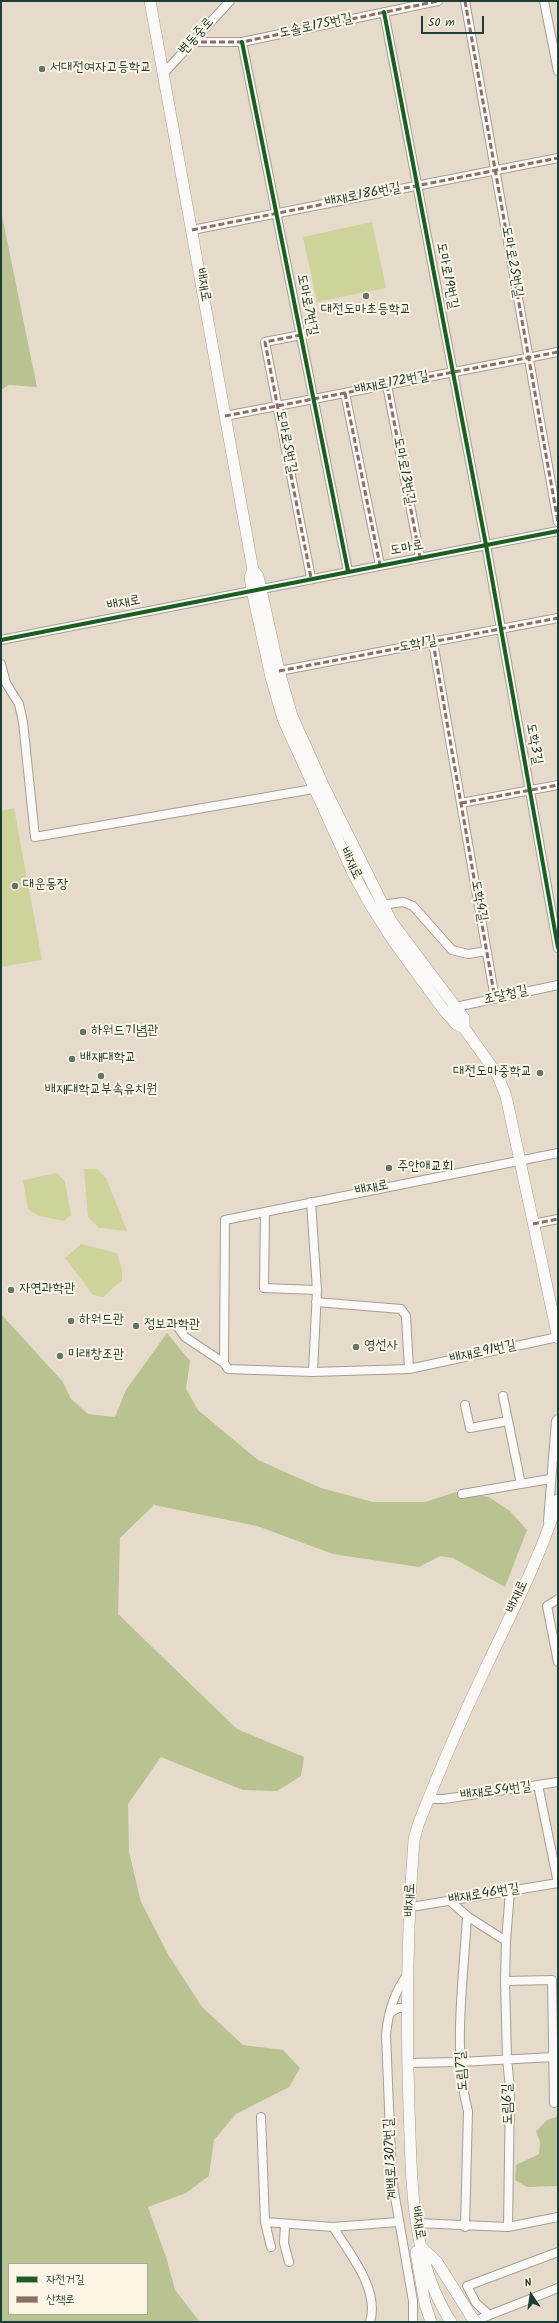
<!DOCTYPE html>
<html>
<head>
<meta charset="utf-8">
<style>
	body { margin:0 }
	#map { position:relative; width:559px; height:2323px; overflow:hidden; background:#e6daca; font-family:Kalam,"Poor Story",sans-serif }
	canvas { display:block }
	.frame { position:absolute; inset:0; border:2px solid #1f3d34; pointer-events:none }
	.legend { position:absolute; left:8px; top:2263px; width:140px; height:52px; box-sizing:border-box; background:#fcf5e5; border:1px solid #a4ab9e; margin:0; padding:5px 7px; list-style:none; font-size:12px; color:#1f3d34 }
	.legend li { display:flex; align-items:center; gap:8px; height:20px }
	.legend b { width:20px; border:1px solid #a4ab9e }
	.north { position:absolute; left:511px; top:2275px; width:40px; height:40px; -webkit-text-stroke:3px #fcf5e5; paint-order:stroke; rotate:347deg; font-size:11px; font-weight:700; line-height:16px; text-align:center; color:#1f3d34 }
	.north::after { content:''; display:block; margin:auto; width:14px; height:18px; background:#1f3d34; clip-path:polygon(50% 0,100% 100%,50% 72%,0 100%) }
	.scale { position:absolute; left:421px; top:16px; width:63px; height:18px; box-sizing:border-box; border:2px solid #1f3d34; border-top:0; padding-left:5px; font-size:12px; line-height:14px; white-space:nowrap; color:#1f3d34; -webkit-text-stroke:3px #fcf5e5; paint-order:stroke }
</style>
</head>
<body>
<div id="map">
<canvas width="559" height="2323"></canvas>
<div class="frame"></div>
<ul class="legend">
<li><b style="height:5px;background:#1b5e20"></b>자전거길</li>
<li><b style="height:5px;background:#8d6e63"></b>산책로</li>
</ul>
<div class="north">N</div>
<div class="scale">50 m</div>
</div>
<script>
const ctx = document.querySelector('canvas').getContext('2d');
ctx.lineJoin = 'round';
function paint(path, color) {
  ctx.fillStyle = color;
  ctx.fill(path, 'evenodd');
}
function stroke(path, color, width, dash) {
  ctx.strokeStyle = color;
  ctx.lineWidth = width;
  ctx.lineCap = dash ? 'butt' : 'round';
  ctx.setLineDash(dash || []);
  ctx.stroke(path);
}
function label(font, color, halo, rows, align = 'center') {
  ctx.font = font + ' Kalam,"Poor Story",sans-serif';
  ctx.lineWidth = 4;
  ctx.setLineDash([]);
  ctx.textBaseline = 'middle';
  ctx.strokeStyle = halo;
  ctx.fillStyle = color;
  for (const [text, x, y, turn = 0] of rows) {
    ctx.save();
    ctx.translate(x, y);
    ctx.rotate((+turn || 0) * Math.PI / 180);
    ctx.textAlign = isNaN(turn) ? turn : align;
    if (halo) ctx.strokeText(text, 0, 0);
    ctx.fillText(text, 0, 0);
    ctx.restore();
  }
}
paint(new Path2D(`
	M 372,222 L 386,288 L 317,302 L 303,237 Z
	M 14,808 L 42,960 L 1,967 L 1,811 Z
	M 84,1169 L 97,1169 L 106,1178 L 127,1231 L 99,1228 L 88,1217 Z
	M 57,1173 L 65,1181 L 71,1215 L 64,1221 L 39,1216 L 28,1209 L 23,1180 Z
	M 81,1244 L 117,1253 L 122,1271 L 122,1280 L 103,1297 L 93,1295 L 65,1258 Z`), '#ced399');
paint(new Path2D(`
	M 1,211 L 37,387 L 9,385 L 1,390 Z
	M 1,1314 L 63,1382 L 71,1399 L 88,1414 L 115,1417 L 126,1390 L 167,1333 L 190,1361 L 186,1389 L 198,1410 L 258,1460 L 321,1488 L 373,1502 L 425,1502 L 456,1492 L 489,1497 L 510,1511 L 527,1530 L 505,1587 L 453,1558 L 440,1556 L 419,1567 L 333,1554 L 257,1526 L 154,1505 L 120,1538 L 118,1614 L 237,1729 L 304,1757 L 301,1776 L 277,1791 L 243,1790 L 161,1757 L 128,1804 L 129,1852 L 141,1902 L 169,1956 L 202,2007 L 243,2045 L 283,2050 L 300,2068 L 289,2087 L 236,2114 L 214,2140 L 209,2176 L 186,2193 L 148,2207 L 167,2260 L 175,2290 L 200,2322 L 1,2322 ZM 9,2264 L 147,2264 L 147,2314 L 9,2314 Z
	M 558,2112 L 558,2186 L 527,2187 L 515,2180 L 516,2165 L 539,2154 L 540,2142 L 536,2131 L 547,2120 L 556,2117 Z`), '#b8c391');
const minor = new Path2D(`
	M 465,1 L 558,522
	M 544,1 L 558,71
	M 384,12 L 486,545 L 558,948
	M 192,42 L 242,42 L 438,1
	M 242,42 L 348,571
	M 164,73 L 230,1
	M 192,230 L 558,158
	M 301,335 L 265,342 L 311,578
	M 387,385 L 420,557
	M 345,393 L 380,565
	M 225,416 L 558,352
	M 1,640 L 558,531
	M 433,642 L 495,999
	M 1,664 L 6,683 L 19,704 L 23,722 L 35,837 L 319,788
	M 279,671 L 558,618
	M 461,803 L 558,785
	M 381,905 L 403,902 L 413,906 L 452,950 L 468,954 L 487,951
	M 451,1008 L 558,985
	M 311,1202 L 317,1290 L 313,1372
	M 265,1212 L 264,1288 L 317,1290
	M 533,1224 L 558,1219
	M 316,1302 L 401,1309 L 406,1316 L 409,1369
	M 174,1322 L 185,1337 L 224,1363 L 228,1369 L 313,1372 L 409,1369 L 558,1337
	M 224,1363 L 225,1220 L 558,1153
	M 503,1396 L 521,1484
	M 465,1405 L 470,1428 L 508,1421
	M 462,1494 L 550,1479
	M 548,1521 L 556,1421 L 558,1419
	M 558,1599 L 547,1606 L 558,1662
	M 538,1785 L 558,1883
	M 428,1799 L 444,1799 L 558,1782
	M 450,1901 L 467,1916 L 506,1941
	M 411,1907 L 558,1883
	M 408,1974 C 394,1992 388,2012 386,2035 L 392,2180 L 413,2301 L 413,2322
	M 505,1981 L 552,1980 L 554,2103
	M 389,2015 C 393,2010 397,2007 404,2008 L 407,2013
	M 407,2063 L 460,2062 L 554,2057
	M 261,2117 L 265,2222 L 333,2227 L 398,2222
	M 265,2222 L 271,2247
	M 416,2223 L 508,2227 L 558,2217
	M 285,2224 L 284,2243 L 289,2262
	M 333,2227 C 349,2253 380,2289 370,2322
	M 465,2227 L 468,2111 C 452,2053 464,1976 467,1916
	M 508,2227 L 510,2089 L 507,2058 L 505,1981 L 506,1941 L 510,1891
	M 488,2314 L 476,2303 L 467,2286 L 558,2252
	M 472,2322 L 558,2288`);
const major = new Path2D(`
	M 150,1 L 253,570 L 258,576 L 279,671 L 292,716 L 324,787 L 391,921 L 464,1018 L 464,1028
	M 253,570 L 250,577 L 252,590 L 271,677 L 283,719 L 353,873 L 371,906 L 394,942 L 443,1009 L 456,1024 L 464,1028 L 497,1074 L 506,1096 L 558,1338
	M 420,2246 L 437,2262 L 471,2316
	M 416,2252 L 425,2304 L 431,2322
	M 451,2322 C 410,2258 412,2182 409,2108 C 406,2019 407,1929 414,1840 L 418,1825 C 440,1769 463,1715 489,1661 C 513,1610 542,1553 558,1500`);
stroke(minor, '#a29f95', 10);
stroke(major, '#a29f95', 12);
stroke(minor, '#fbf9f7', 8);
stroke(major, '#fbf9f7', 11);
const majorBridge = new Path2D(`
	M 471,2316 L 476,2322`);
stroke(majorBridge, '#a29f95', 12, []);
stroke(majorBridge, '#fbf9f7', 11);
stroke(new Path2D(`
	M 465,1 L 558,522
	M 192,42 L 242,42 L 438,1
	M 192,230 L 558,158
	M 301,335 L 265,342 L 311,578
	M 387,385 L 420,557
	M 345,393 L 380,565
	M 225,416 L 558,352
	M 433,642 L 495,999
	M 279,671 L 558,618
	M 461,803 L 558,785
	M 533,1224 L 558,1219`), '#8d6e63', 3, [6, 3]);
stroke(new Path2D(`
	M 384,12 L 486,545 L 558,948
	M 242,42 L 348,571
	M 1,640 L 558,531`), '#1b5e20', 4);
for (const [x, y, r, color] of [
	[42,69,4,"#657468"],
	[366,296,4,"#657468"],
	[15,886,4,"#657468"],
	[83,1032,4,"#657468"],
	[72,1059,4,"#657468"],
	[540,1073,4,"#657468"],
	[101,1076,4,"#657468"],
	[389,1168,4,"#657468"],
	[11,1290,4,"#657468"],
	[71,1321,4,"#657468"],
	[136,1326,4,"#657468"],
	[356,1347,4,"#657468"],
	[60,1356,4,"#657468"]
]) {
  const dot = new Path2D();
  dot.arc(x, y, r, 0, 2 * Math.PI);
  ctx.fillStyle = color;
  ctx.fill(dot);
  stroke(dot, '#fcf5e5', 1.5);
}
label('14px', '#1f3d34', '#fcf5e5', [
	["도솔로175번길",316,27,-12],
	["변동중로",197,37,-48],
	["배재로186번길",363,196,-11],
	["도마로25번길",511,262,80],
	["도마로19번길",446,276,79],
	["배재로",202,285,80],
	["도마로7번길",306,305,79],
	["배재로172번길",392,384,-11],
	["도마로5번길",285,442,79],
	["도마로13번길",403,471,79],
	["도마로",407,549,-11],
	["배재로",124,604,-11],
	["도학1길",418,645,-11],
	["도학3길",533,744,80],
	["배재로",350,864,64],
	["도학4길",478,901,80],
	["조달청길",506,996,-13],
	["배재로",372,1189,-11],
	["배재로91번길",483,1353,-12],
	["배재로",518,1597,-66],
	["배재로54번길",496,1792,-7],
	["배재로46번길",484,1895,-9],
	["배재로",411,1900,-88],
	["도림7길",463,2071,-94],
	["도림6길",509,2104,-91],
	["계백로1307번길",392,2159,-93],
	["배재로",417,2223,81]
]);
label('14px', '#1f3d34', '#fcf5e5', [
	["서대전여자고등학교",50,69],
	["대전도마초등학교",366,311,"center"],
	["대운동장",23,886],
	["하워드기념관",91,1032],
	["배재대학교",80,1059],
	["대전도마중학교",532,1073,"right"],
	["배재대학교부속유치원",101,1091,"center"],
	["주안애교회",397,1168],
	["자연과학관",19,1290],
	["하워드관",79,1321],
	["정보과학관",144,1326],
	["영선사",364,1347],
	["미래창조관",68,1356]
], 'left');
</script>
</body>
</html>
